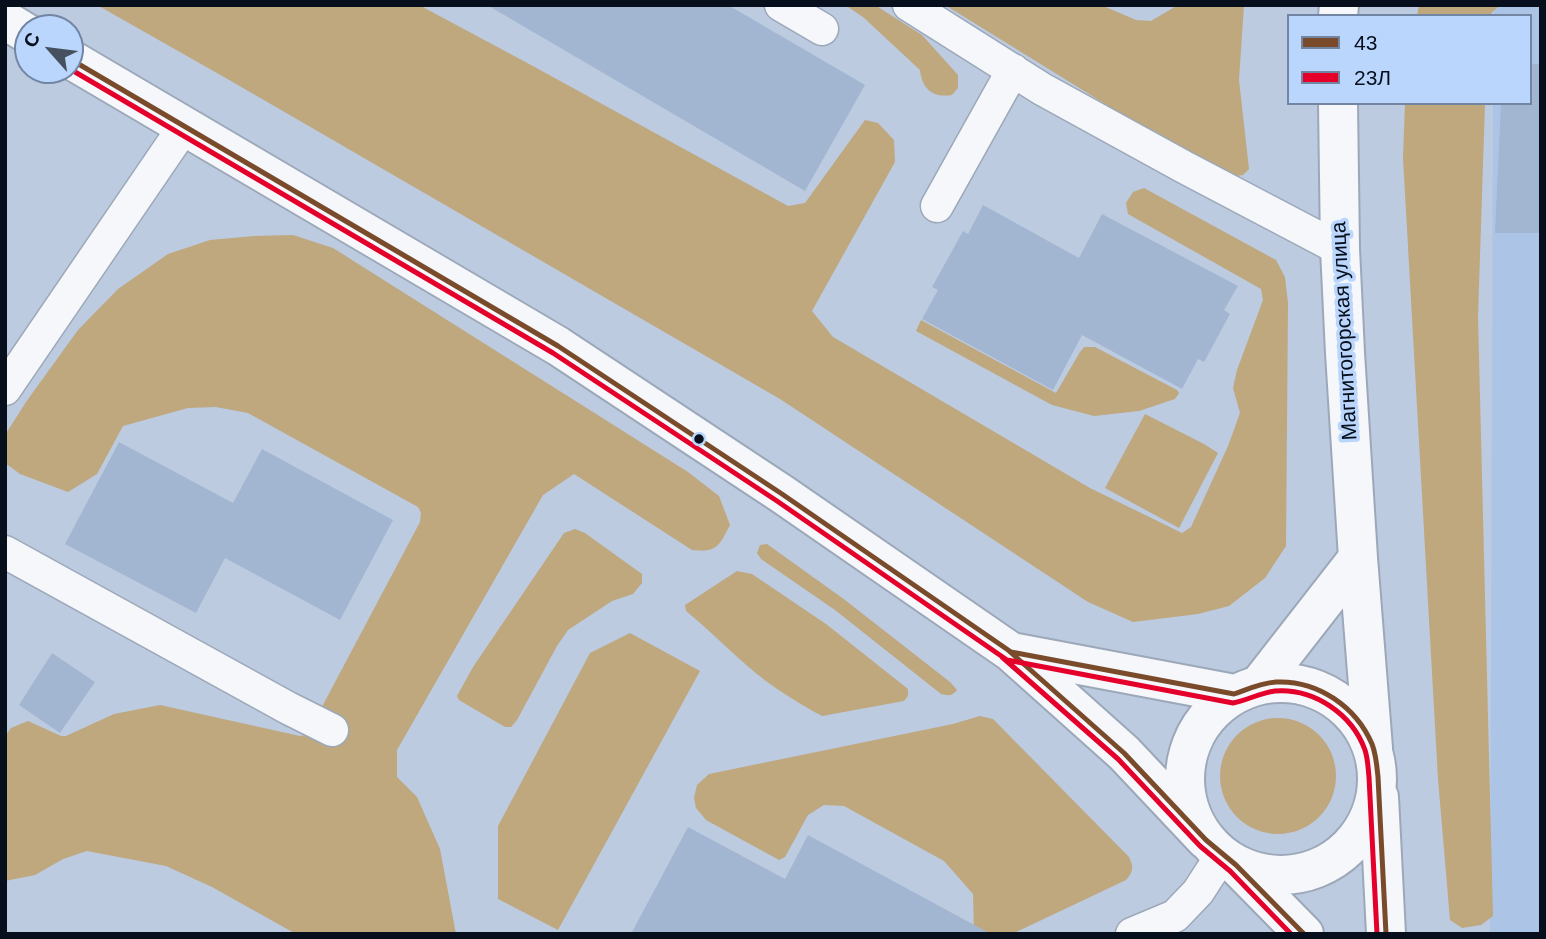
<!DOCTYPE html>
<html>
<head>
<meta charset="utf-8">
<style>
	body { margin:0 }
	#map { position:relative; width:1546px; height:939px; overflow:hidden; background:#bccbe0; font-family:Arial,sans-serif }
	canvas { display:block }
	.frame { position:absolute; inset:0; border:7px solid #060f1b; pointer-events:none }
	.legend { position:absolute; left:1287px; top:14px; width:245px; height:91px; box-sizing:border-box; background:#bad6fd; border:2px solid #7286a3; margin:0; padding:9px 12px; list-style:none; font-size:21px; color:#060f1b }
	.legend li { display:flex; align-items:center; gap:14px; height:35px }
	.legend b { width:35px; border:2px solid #7286a3 }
	.north { position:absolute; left:14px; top:14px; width:70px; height:70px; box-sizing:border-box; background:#bad6fd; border:2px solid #7286a3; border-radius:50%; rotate:298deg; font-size:19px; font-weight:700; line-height:28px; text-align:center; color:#060f1b }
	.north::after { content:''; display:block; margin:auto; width:24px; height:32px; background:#465160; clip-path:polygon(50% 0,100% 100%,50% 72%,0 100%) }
</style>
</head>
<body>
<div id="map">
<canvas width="1546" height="939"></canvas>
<div class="frame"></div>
<ul class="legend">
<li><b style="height:9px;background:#7a4b2a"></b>43</li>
<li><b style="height:9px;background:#e4002b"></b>23Л</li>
</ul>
<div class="north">С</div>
</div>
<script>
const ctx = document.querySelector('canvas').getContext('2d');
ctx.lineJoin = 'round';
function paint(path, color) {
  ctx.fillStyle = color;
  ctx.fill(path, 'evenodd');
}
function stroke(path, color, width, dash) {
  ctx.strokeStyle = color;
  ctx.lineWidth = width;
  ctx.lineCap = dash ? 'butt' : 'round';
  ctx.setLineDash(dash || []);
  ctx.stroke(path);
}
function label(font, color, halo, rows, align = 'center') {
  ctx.font = font + ' Arial,sans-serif';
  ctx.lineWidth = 7;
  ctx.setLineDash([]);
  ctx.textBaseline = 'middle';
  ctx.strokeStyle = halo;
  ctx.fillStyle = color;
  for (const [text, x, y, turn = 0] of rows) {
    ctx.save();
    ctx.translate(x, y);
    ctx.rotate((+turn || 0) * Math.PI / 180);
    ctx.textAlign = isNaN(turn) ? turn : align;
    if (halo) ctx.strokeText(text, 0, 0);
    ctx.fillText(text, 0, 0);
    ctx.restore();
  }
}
paint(new Path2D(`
	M 1493,5 L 1541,5 L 1541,934 L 1490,934 L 1493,103 L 1530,103 L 1530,16 L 1493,16 Z`), '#acc5e6');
paint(new Path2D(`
	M 97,5 L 419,5 L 531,65 L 788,206 L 805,203 L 865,120 L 878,123 L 894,140 L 895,162 L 812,311 L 833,337 L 1090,488 L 1182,533 L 1191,527 L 1228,446 L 1240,413 L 1233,388 L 1237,370 L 1263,300 L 1261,289 L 1128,214 L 1126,203 L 1133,192 L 1144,188 L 1276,260 L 1285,277 L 1288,303 L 1286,546 L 1265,578 L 1229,606 L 1198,614 L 1133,622 L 1088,602 L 780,399 L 231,81 Z
	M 845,5 L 875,5 L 922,35 L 958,75 L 958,88 L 952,95 C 934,98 922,90 920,70 L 863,17 Z
	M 945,5 L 1101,5 L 1136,20 L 1151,21 L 1178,5 L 1244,5 L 1239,80 L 1249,169 L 1243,175 L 1225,178 Z
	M 1419,5 L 1501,5 L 1492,12 L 1491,16 L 1417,16 Z
	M 1405,103 L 1485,103 L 1478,317 L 1493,916 L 1481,925 L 1462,928 L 1450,920 L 1438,779 L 1403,158 Z
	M 293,235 L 333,248 L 688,472 L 719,496 L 730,525 C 719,546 717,553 692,550 L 574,474 L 543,495 L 397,750 L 397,777 L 417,797 L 440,849 L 456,934 L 296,934 L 212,887 L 166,866 L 87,851 L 63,859 L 35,875 L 5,881 L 5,736 L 11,728 L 28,721 L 61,736 L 66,736 L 114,714 L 160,705 L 300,736 L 307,735 L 420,522 L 421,513 L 418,507 L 248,413 L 216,407 L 188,408 L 123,426 L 97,474 L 68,492 L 20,474 L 5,463 L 5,435 L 26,402 L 78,330 L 118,289 L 168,254 L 210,240 L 254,236 Z
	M 921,320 L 1056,393 L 1080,352 L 1084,347 L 1095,347 L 1177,390 L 1179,393 L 1175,399 L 1139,411 L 1094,416 L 1052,405 L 916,331 Z
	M 1145,414 L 1204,444 L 1218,453 L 1179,528 L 1105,488 Z
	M 575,529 L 585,533 L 642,574 L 642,583 L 633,594 L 612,601 L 568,630 L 557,646 L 517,720 L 511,727 L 505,727 L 459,700 L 457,696 L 473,667 L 564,533 Z
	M 767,544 L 845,600 L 950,682 L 957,690 C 952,696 949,696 941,694 L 835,610 L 761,559 L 757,553 L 760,545 Z
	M 737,571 L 752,574 L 826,624 L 908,689 L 908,696 L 904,701 L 822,716 C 800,704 777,690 757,674 C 732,654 711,631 686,611 L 685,605 Z
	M 630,633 L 700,671 L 558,930 L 498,899 L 498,826 L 590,653 Z
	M 980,716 L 993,719 L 1129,857 C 1134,867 1133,872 1126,880 L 1012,934 L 974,934 L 973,894 L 944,861 L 844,806 L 824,805 L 808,815 L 785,857 L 779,860 L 706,820 L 696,808 L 694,798 L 697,785 L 709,774 L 953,724 Z
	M1220 776a58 58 0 1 1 116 0a58 58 0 1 1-116 0Z`), '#bfa77e');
paint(new Path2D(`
	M 487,5 L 728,5 L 865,85 L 805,191 Z
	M 1530,64 L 1541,64 L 1541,233 L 1495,233 L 1501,103 L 1530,103 Z
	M 983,205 L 1079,258 L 1102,214 L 1238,286 L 1224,310 L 1230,314 L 1204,362 L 1198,359 L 1182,389 L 1082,335 L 1053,390 L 922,319 L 938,290 L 932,287 L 963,231 L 968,234 Z
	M 119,442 L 233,503 L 262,449 L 393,520 L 340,620 L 225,558 L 196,613 L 65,544 Z
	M 52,653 L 95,682 L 60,733 L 19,705 Z
	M 688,827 L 785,879 L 808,835 L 991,934 L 631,934 Z`), '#a3b6d1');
const lane = new Path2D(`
	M 781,5 L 822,29
	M 909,5 L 1042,89 L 1184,167 L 1340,249
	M 937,206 L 1013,70
	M 5,389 L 184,127
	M 5,552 L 288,708 L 332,730
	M 1132,934 L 1175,916 L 1198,892 L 1222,855`);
const secondary = new Path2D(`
	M 1338,16 L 1339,5
	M 5,20 L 28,34
	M 70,59 L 558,346 L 782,494 L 1011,652 L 1124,753 L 1206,840
	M 1338,103 L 1340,249 L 1345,353 L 1358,558 L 1373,748
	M 1011,652 L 1234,694
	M1185 779a96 96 0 1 1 192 0a96 96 0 1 1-192 0Z
	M 1259,685 L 1358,558
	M 1379,797 L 1386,934
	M 1236,865 L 1304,934`);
stroke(lane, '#9ca8b9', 35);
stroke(secondary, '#9ca8b9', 42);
stroke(lane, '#f5f7fa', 32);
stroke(secondary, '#f5f7fa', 38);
stroke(new Path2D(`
	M 70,59 L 558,346 L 782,494 L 1011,652 L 1234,694 C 1248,689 1261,683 1276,682 C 1318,680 1356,707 1372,744 C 1376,754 1377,766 1378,777 L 1386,934
	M 1008,650 L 1124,753 L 1206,840 L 1236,865 L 1304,934`), '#7a4b2a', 5);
stroke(new Path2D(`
	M 70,69 L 553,353 L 777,501 L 1007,660 L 1233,703 C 1248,700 1260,693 1275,691 C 1314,688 1352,714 1365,750 C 1368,759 1368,768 1369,777 L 1377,934
	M 1002,657 L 1118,759 L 1200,846 L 1230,871 L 1291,934`), '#e4002b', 5);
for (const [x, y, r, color] of [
	[699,439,6,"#060f1b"]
]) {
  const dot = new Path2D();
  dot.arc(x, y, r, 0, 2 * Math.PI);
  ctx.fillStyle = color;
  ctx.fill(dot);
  stroke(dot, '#bad6fd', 2.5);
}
label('21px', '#060f1b', '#bad6fd', [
	["Магнитогорская улица",1345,331,-93]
]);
</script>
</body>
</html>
